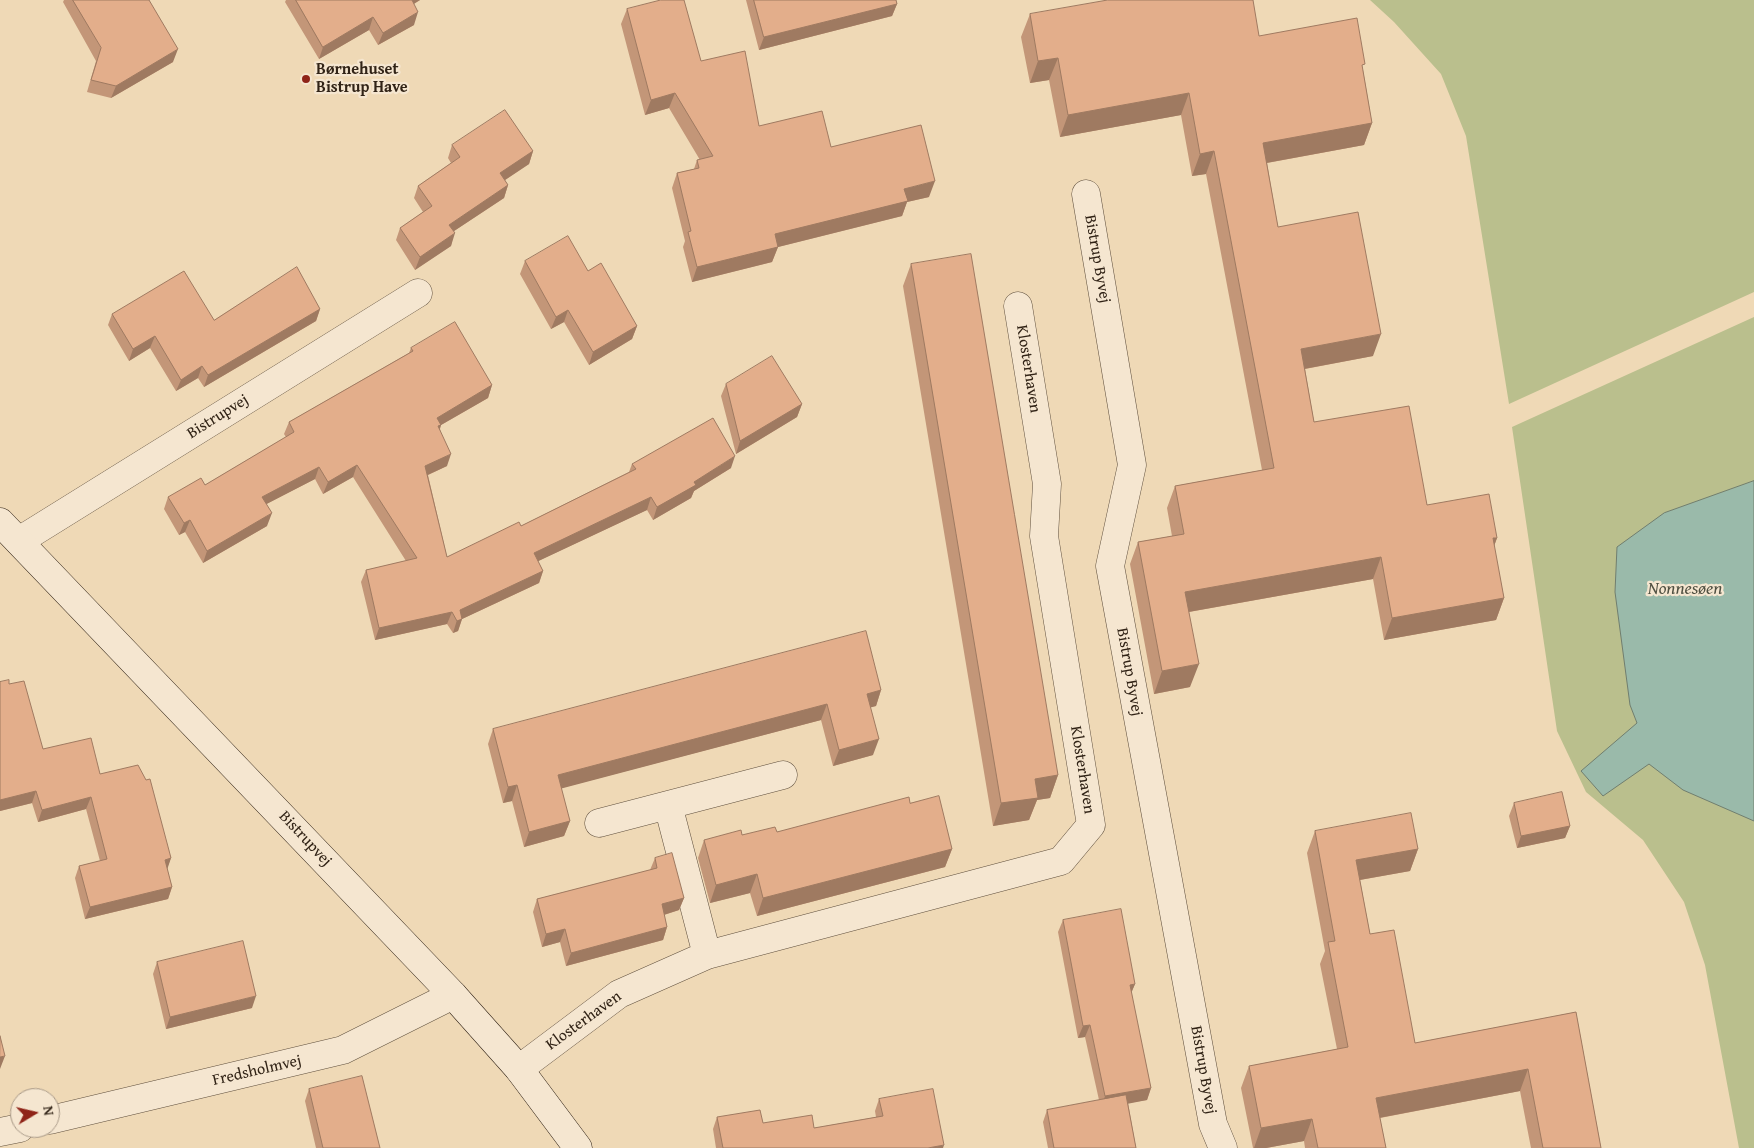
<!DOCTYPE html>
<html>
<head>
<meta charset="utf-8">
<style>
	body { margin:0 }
	#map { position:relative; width:1754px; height:1148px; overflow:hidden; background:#efd9b6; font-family:"Gentium Book Plus",serif }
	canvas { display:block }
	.north { position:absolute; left:10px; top:1088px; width:50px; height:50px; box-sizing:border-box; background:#f5e6d0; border:1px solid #a79886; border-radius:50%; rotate:81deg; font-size:14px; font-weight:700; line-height:20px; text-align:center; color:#312316 }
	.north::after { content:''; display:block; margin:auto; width:18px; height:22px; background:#8f2418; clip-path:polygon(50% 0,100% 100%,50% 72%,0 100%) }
</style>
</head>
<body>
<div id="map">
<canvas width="1754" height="1148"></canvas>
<div class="north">N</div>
</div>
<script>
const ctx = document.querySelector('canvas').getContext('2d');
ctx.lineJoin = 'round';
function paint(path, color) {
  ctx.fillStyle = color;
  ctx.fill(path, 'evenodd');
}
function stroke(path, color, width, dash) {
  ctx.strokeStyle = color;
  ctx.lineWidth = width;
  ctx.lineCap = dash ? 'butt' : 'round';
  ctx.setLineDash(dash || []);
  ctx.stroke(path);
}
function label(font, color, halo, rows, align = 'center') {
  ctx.font = font + ' "Gentium Book Plus",serif';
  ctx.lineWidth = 4.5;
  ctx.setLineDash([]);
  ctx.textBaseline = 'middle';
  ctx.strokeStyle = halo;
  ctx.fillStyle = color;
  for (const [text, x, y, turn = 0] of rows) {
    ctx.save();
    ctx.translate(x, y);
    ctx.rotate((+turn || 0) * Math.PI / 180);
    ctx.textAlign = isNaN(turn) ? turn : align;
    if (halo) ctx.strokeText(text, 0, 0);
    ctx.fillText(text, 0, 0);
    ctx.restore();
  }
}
paint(new Path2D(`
	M 1370,0 L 1754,0 L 1754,292 L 1509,404 L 1466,136 L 1441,74 L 1394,22 Z
	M 1754,317 L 1754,1148 L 1739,1148 L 1705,965 L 1684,902 L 1643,840 L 1586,792 L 1557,731 L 1512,427 Z`), '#babf8d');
const water = new Path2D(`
	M 1754,481 L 1754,821 L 1683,790 L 1649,764 L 1603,796 L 1581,771 L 1637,723 L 1630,705 L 1615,592 L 1617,547 L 1664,513 Z`);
paint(water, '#9abaaa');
stroke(water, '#707e6f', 1);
const street = new Path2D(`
	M 1086,194 L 1132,465 L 1110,566 L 1213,1124 L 1223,1148
	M 19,541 L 418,293
	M 668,805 L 707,955
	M 599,823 L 783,775
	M 519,1069 L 619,994 L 707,955 L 1061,861 L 1091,825 L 1044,536 L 1047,484 L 1018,306
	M 50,1120 L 343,1050 L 453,995
	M 0,1132 L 20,1128`);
const secondary = new Path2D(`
	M 0,522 L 453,995 L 519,1069 L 578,1148`);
stroke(street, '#60503e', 29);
stroke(secondary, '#312316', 29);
stroke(street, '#f5e6d0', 28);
stroke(secondary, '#f5e6d0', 28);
paint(new Path2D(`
	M 64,0 L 149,0 L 173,62 L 111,98 L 87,92 L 96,61 L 63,2 Z
	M 286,0 L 420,0 L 414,4 L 414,25 L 378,45 L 369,30 L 319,59 L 285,2 Z
	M 746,0 L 896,0 L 897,4 L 892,16 L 759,50 Z
	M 627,9 L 701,61 L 759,126 L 831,147 L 929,197 L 907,202 L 902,216 L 778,247 L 772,262 L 692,282 L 683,247 L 685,241 L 672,188 L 677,173 L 694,169 L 697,160 L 700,160 L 669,108 L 645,115 L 621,24 Z
	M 1030,14 L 1259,36 L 1363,70 L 1372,123 L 1364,145 L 1267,163 L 1278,227 L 1373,356 L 1305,369 L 1314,422 L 1427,505 L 1497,538 L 1494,546 L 1504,598 L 1496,620 L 1384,640 L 1373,579 L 1189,612 L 1190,687 L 1154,694 L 1130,564 L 1138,542 L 1172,536 L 1167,508 L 1175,486 L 1262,470 L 1206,174 L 1192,176 L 1181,115 L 1060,137 L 1049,80 L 1030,83 L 1021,37 Z
	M 452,145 L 533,151 L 529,164 L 505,180 L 508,185 L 504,198 L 454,231 L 451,246 L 415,270 L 396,240 L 400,228 L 423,212 L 414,198 L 418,186 L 451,163 L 448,158 Z
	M 525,261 L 588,271 L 637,326 L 632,339 L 589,365 L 564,322 L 551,329 L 520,274 Z
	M 911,264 L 1058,775 L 1050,798 L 1037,800 L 1029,820 L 993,826 L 903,286 Z
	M 320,309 L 316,321 L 204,387 L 198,378 L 176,391 L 150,348 L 129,361 L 108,325 L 112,314 L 214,320 Z
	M 411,348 L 492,385 L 488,398 L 441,425 L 440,429 L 447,466 L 428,475 L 447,557 L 521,526 L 629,472 L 632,464 L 731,468 L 694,491 L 691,498 L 653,520 L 647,510 L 538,561 L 543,571 L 539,583 L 462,619 L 458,631 L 453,633 L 447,624 L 375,640 L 361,582 L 366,570 L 406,561 L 353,477 L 323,494 L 315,479 L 266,504 L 267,526 L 203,563 L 185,532 L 179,535 L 164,509 L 168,497 L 205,485 L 286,437 L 284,434 L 289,422 L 409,353 Z
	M 726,384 L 802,404 L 797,417 L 736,454 L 721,396 Z
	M 0,682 L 9,684 L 43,749 L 100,774 L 171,858 L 167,868 L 172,887 L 168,899 L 85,919 L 75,878 L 79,866 L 100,861 L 86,809 L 38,822 L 32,803 L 0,811 Z
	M 881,690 L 876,706 L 870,707 L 873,755 L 833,766 L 821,720 L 561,788 L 570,821 L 564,836 L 524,847 L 512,801 L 503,803 L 488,744 L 493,729 Z
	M 910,803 L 952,849 L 945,867 L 757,916 L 750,893 L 710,903 L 698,858 L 704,840 L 777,832 Z
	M 1514,803 L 1570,826 L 1565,838 L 1517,848 L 1509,816 Z
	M 1315,831 L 1418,849 L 1410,871 L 1360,880 L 1370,934 L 1415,1043 L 1576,1012 L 1601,1148 L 1531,1148 L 1520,1091 L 1380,1118 L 1386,1148 L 1305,1148 L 1304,1141 L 1266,1148 L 1253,1148 L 1241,1088 L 1249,1066 L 1337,1049 L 1320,964 L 1325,951 L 1307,853 Z
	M 655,858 L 684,898 L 679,910 L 664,915 L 667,927 L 663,940 L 566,966 L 560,942 L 542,947 L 533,912 L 537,899 L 650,870 Z
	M 1063,920 L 1135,984 L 1131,993 L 1151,1088 L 1147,1100 L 1128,1103 L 1136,1148 L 1048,1148 L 1043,1122 L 1047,1110 L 1099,1100 L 1085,1037 L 1078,1038 L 1058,932 Z
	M 157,962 L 252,1008 L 166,1029 L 153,974 Z
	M 309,1089 L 380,1148 L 316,1148 L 305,1101 Z
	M 879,1099 L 943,1148 L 716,1148 L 713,1129 L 717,1117 L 763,1123 L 814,1128 L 876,1117 L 875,1111 Z`), '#c39678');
paint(new Path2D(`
	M 408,0 L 420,0 L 405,9 Z
	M 897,4 L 892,16 L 759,50 L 764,37 Z
	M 418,12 L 414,25 L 378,45 L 383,33 Z
	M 373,17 L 369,30 L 319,59 L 323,47 Z
	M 178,49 L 173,62 L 111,98 L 116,86 Z
	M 1058,58 L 1049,80 L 1030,83 L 1038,61 Z
	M 675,93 L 669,108 L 645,115 L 651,100 Z
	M 1189,93 L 1181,115 L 1060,137 L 1068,115 Z
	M 1372,123 L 1364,145 L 1255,165 L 1263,143 Z
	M 533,151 L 529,164 L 496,186 L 500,173 Z
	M 1214,151 L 1206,174 L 1192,176 L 1200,154 Z
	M 935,181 L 929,197 L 907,202 L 902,216 L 770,249 L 775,234 L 904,189 Z
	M 508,185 L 504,198 L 445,237 L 449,225 Z
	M 455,233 L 451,246 L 415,270 L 420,257 Z
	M 778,247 L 772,262 L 692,282 L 697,267 Z
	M 320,309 L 316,321 L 204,387 L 208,375 Z
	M 568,310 L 564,322 L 551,329 L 556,317 Z
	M 637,326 L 632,339 L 589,365 L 593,352 Z
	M 1381,334 L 1373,356 L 1293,371 L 1301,349 Z
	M 155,336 L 150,348 L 129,361 L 133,349 Z
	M 202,366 L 198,378 L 176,391 L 181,380 Z
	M 492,385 L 488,398 L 441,425 L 437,437 L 437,418 Z
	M 802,404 L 797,417 L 736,454 L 740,441 Z
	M 451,454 L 447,466 L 421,478 L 425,466 Z
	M 735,456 L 731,468 L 694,491 L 691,498 L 653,520 L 657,507 L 694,482 Z
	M 357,465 L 353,477 L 323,494 L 328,482 Z
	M 319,467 L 315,479 L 257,509 L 262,497 Z
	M 651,497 L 647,510 L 530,565 L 534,553 Z
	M 272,513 L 267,526 L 203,563 L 207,551 Z
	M 190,520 L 185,532 L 179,535 L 184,523 Z
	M 1493,538 L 1497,538 L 1489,560 Z
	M 1381,557 L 1373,579 L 1177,614 L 1185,592 Z
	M 543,571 L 539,583 L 462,619 L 458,631 L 453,633 L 460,610 Z
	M 1504,598 L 1496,620 L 1384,640 L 1392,618 Z
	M 452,612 L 447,624 L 375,640 L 379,628 Z
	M 1199,664 L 1190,687 L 1154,694 L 1162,671 Z
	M 881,690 L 876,706 L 861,710 L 867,694 Z
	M 827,704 L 821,720 L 552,791 L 558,775 Z
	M 879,739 L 873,755 L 833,766 L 839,750 Z
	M 1058,775 L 1050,798 L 1037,800 L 1029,820 L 993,826 L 1001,803 L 1035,779 Z
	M 517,785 L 512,801 L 503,803 L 508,787 Z
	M 36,791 L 32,803 L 0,811 L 0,800 Z
	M 91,797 L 86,809 L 38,822 L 42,810 Z
	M 570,821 L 564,836 L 524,847 L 529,832 Z
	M 1570,826 L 1565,838 L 1517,848 L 1521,836 Z
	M 952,849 L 945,867 L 757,916 L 763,898 Z
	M 1418,849 L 1410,871 L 1348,882 L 1356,860 Z
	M 171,858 L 167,870 L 165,860 Z
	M 757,874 L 750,893 L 710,903 L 716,885 Z
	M 172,887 L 168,899 L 85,919 L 90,907 Z
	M 684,898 L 679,910 L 657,917 L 662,904 Z
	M 667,927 L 663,940 L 566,966 L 571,953 Z
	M 565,929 L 560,942 L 542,947 L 546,934 Z
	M 1135,984 L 1130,996 L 1130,985 Z
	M 256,996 L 252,1008 L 166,1029 L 170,1017 Z
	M 1090,1025 L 1085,1037 L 1078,1038 L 1083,1026 Z
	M 5,1056 L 0,1069 L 0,1057 Z
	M 1528,1069 L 1520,1091 L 1368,1120 L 1376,1098 Z
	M 1151,1088 L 1147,1100 L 1101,1109 L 1105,1096 Z
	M 1312,1119 L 1304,1141 L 1266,1148 L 1254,1148 L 1261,1128 Z
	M 944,1145 L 943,1148 L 928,1148 Z`), '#9f7a61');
const building = new Path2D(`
	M 73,0 L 149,0 L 178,49 L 116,86 L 91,80 L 101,48 Z
	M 296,0 L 412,0 L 418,12 L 383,33 L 373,17 L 323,47 Z
	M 661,0 L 684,0 L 701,61 L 745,51 L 759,126 L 822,111 L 831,147 L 921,125 L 935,181 L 904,189 L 908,201 L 775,234 L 778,247 L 697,267 L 688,232 L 691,231 L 677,173 L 699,168 L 697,160 L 713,156 L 675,93 L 651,100 L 627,9 Z
	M 754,0 L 896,0 L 897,4 L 764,37 Z
	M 1108,0 L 1253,0 L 1259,36 L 1357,18 L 1365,64 L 1362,65 L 1372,123 L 1263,143 L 1278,227 L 1358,212 L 1381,334 L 1301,349 L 1314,422 L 1409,406 L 1427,505 L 1489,494 L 1497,538 L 1493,538 L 1504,598 L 1392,618 L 1381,557 L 1185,592 L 1199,664 L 1162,671 L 1138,542 L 1184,534 L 1175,486 L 1274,468 L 1214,151 L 1200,154 L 1189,93 L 1068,115 L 1058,58 L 1038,61 L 1030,14 Z
	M 505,110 L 533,151 L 500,173 L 508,185 L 449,225 L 455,233 L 420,257 L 400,228 L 432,206 L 418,186 L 460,157 L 452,145 Z
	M 568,236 L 588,271 L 601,263 L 637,326 L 593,352 L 568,310 L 556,317 L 525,261 Z
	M 971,254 L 1058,775 L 1035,779 L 1038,798 L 1001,803 L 911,264 Z
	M 297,267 L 320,309 L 208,375 L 202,366 L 181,380 L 155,336 L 133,349 L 112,314 L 184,271 L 214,320 Z
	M 455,322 L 492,385 L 437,418 L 441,425 L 438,426 L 451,454 L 425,466 L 447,557 L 519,522 L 521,526 L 636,469 L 632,464 L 713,418 L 735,456 L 694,482 L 696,485 L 657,507 L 651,497 L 534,553 L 543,571 L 460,610 L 462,619 L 457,621 L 452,612 L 379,628 L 366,570 L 417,558 L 357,465 L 328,482 L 319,467 L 262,497 L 272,513 L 207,551 L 190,520 L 184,523 L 168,497 L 201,478 L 205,485 L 294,432 L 289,422 L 413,351 L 411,348 Z
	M 772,356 L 802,404 L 740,441 L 726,384 Z
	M 866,631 L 881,690 L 867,694 L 879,739 L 839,750 L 827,704 L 558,775 L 570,821 L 529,832 L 517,785 L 508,787 L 493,729 Z
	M 9,680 L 9,684 L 24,681 L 43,749 L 91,738 L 100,774 L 138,765 L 146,780 L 150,779 L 171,858 L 165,860 L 172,887 L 90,907 L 79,866 L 107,859 L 91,797 L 42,810 L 36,791 L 0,800 L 0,682 Z
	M 1562,792 L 1570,826 L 1521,836 L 1514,803 Z
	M 939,796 L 952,849 L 763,898 L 757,874 L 716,885 L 704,840 L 741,830 L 742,835 L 775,827 L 777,832 L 909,797 L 910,803 Z
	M 1411,813 L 1418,849 L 1356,860 L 1370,934 L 1394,930 L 1415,1043 L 1576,1012 L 1601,1148 L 1543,1148 L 1528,1069 L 1376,1098 L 1386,1148 L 1318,1148 L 1312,1119 L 1261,1128 L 1249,1066 L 1348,1047 L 1328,942 L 1335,941 L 1315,831 Z
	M 672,853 L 684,898 L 662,904 L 667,927 L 571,953 L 565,929 L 546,934 L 537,899 L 657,868 L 655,858 Z
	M 1121,909 L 1135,984 L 1130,985 L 1151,1088 L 1105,1096 L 1090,1025 L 1083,1026 L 1063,920 Z
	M 243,941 L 256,996 L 170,1017 L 157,962 Z
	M 0,1036 L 5,1056 L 0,1057 Z
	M 362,1076 L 380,1148 L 323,1148 L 309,1089 Z
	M 933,1089 L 944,1145 L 928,1148 L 723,1148 L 717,1117 L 760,1110 L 763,1123 L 812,1115 L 814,1128 L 883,1116 L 879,1099 Z
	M 1126,1095 L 1136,1148 L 1054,1148 L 1047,1110 Z`);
paint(building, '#e3ae8b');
stroke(building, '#9f7a61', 1);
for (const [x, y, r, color] of [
	[306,79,5,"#8f2418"]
]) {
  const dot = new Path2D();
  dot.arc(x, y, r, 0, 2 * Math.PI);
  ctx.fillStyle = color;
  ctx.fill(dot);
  stroke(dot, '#f5e6d0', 2);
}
label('bold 16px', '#312316', '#f5e6d0', [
	["Børnehuset",316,70],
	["Bistrup Have",316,88]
], 'left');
label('16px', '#312316', '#f5e6d0', [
	["Bistrup Byvej",1097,259,80],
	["Klosterhaven",1028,369,81],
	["Bistrupvej",218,417,-32],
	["Bistrup Byvej",1129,672,80],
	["Klosterhaven",1082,770,81],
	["Bistrupvej",305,839,47],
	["Klosterhaven",584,1021,-36],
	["Bistrup Byvej",1203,1070,80],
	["Fredsholmvej",257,1071,-13]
]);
label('italic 18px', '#505042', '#f5e6d0', [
	["Nonnesøen",1685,589]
]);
</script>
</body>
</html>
